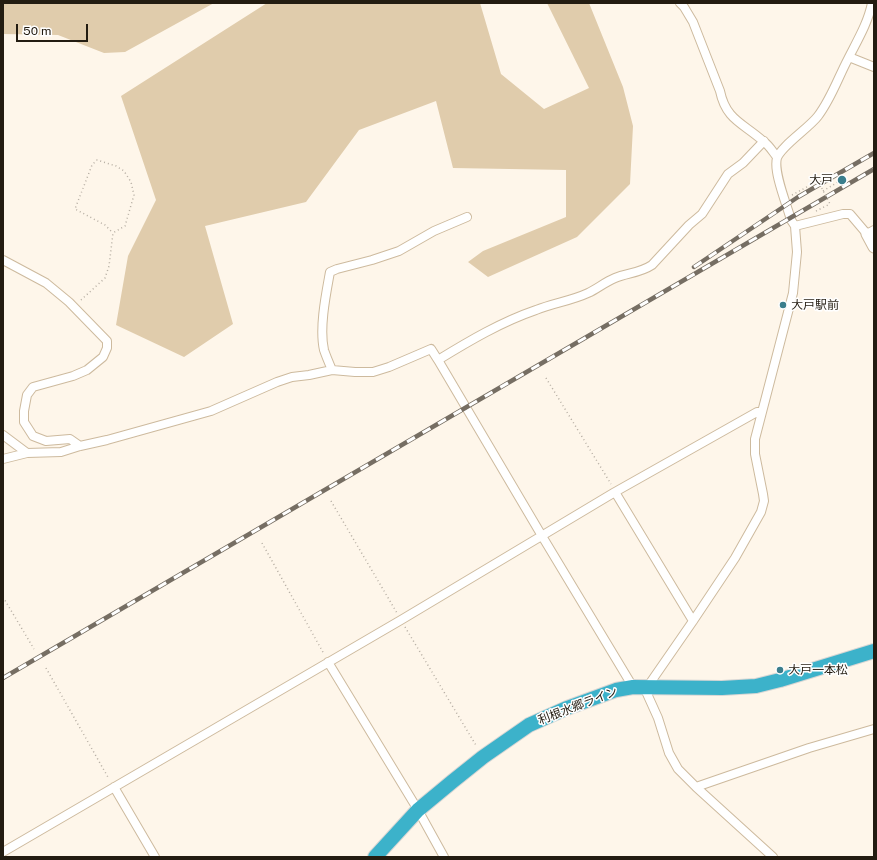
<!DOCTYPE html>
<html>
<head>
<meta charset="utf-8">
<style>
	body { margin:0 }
	#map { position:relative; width:877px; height:860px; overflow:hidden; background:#fef6ea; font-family:"Public Sans",sans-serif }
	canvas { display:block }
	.frame { position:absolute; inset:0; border:4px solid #231c11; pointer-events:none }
	.scale { position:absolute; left:16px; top:24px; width:72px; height:18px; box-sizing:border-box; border:2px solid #231c11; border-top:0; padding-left:5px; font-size:12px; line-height:14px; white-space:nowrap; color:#231c11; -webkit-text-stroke:3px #fff; paint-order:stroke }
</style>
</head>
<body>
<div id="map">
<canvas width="877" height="860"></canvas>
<div class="frame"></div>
<div class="scale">50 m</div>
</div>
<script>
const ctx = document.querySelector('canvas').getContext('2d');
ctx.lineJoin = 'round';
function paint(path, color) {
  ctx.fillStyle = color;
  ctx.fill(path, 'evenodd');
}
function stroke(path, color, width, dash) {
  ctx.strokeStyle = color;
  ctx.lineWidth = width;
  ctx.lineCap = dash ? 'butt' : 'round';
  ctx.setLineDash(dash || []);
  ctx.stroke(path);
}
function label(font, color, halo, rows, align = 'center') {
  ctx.font = font + ' "Public Sans","Noto Sans JP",sans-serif';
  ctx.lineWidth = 3;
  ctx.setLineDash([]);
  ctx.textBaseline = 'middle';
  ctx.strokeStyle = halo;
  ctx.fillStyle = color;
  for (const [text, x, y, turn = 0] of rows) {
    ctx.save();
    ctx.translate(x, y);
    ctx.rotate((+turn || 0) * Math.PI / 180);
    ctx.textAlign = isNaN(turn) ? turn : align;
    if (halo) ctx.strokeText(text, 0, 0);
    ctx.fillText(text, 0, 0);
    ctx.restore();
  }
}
paint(new Path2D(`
	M 3,3 L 214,3 L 125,52 L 104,53 L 58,35 L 3,34 Z
	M 267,3 L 480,3 L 501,74 L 544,109 L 589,88 L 547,3 L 589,3 L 623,87 L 633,126 L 630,184 L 577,237 L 488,277 L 468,262 L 483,251 L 566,217 L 566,170 L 453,168 L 436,101 L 359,130 L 306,202 L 205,226 L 233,324 L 184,357 L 116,325 L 128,256 L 156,200 L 121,96 Z`), '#e0ccac');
const street = new Path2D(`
	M 680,3 L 684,7 L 693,22 L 720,91 C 726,120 743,123 763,141 C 769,145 773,152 777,157
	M 849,57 L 874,67
	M 795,226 L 843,214 L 850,214 L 867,234 L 874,230
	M 3,260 L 46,283 L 69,302 L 107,341 L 107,348 L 103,357 L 87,370 L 73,376 L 33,387 L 27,395 L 24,411 L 24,422 L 33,436 L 46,441 L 70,439 L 80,446
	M 332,370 C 329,363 326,356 324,350 C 319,328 326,294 330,272 L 337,269 L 372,260 L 399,251 L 434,231 L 467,217
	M 3,435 L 27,453
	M 3,459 L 27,453 L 61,452 L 80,446 L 107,440 L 211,411 L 277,382 L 292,377 L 309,375 L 332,370 L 355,372 L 373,372 L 389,367 L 431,349 L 438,360
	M 615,492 L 693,621
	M 328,662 L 418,810 L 444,857
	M 648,686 L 693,621 L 735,558 L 761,512 L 764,501 L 763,494 L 755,454 L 755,439 L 793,293 L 797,252 L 795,226 L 791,220 C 787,205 773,172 777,158 C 781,146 809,128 818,116 C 831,99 838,78 848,59 C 857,41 868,23 872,3
	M 633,687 L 542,536 L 438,360 C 469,341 501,322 536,310 C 553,303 571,301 588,293 C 597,289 605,282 615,278 C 627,273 640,273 652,265 L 689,225 L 702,214 L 728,174 L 743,163 L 764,141
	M 644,687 L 658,718 L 669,753 L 678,769 L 696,787 L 773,857
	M 114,787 L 155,857
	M 696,787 L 809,748 L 874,729
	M 3,852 L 401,620 L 615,492 L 757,412 L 761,412`);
const secondary = new Path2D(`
	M 867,234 L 874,247`);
const highway = new Path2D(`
	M 375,857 L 418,810 L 453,781 L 483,757 L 529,725 L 567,708 L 616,690 L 633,687 L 722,688 L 756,686 L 780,680 L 874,651`);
stroke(street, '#cdba9e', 10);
stroke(secondary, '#cdba9e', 13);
stroke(highway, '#d7d6d4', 16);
stroke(new Path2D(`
	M 823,191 L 838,182
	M 792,195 L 818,181
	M 816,211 L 830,204
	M 81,300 L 105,278 L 109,266 L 113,233 L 125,226 L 134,195 L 131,182 L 124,171 L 116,166 L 97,160 L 92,165 L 75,209 L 105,225 L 113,233
	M 546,378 L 611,484
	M 331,501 L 397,613
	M 262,543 L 324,654
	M 3,597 L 34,649
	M 405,627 L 477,747
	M 46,668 L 109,779`), '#b6aea3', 1.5, [1, 3]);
stroke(street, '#fff', 8);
stroke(secondary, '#fff', 11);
stroke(highway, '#3cb2ca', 14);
const rail = new Path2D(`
	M 694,267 L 798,197 L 874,153
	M 3,678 L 874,169`);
stroke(rail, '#766e63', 4.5);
stroke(rail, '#fff', 3, [9]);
stroke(new Path2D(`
	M 818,181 L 830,204`), '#b6aea3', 1.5, [1, 3]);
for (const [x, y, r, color] of [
	[842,180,5,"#3a7e8d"],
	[783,305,4,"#3a7e8d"],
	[780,670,4,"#3a7e8d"]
]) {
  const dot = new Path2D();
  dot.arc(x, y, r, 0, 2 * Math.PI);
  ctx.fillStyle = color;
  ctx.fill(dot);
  stroke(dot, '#fff', 1.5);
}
label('12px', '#231c11', '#fff', [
	["大戸",833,180,"right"],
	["大戸駅前",791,305],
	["大戸一本松",788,670]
], 'left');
label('12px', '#231c11', '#fff', [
	["利根水郷ライン",578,706,-21]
]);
</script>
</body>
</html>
